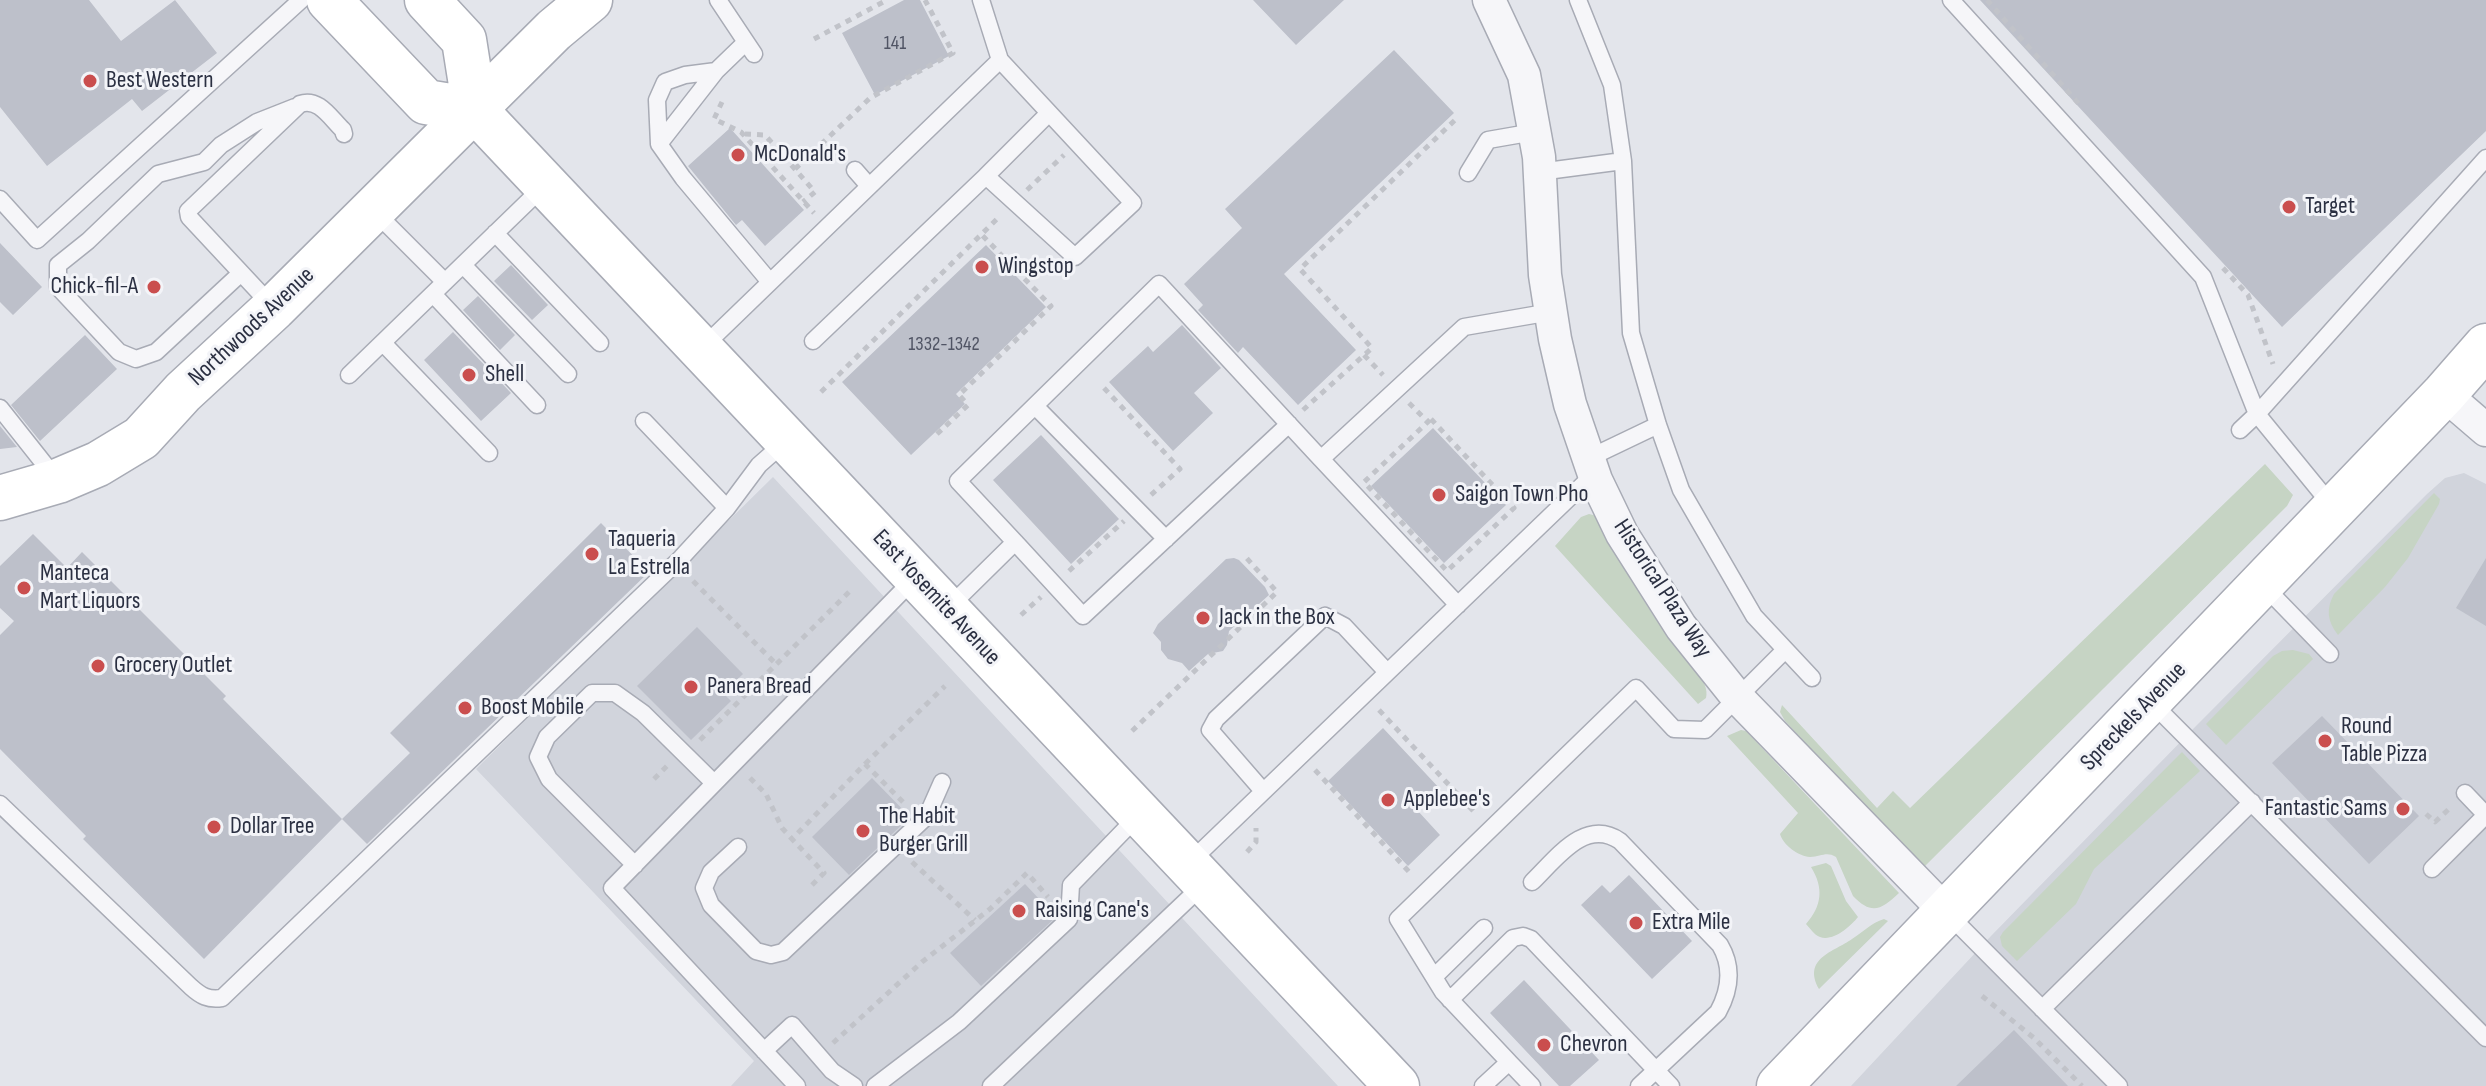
<!DOCTYPE html>
<html>
<head>
<meta charset="utf-8">
<style>
	body { margin:0 }
	canvas { display:block; background:#e3e5eb }
</style>
</head>
<body>
<canvas width="2486" height="1086"></canvas>
<script>
const ctx = document.querySelector('canvas').getContext('2d');
ctx.lineJoin = 'round';
function paint(path, color) {
  ctx.fillStyle = color;
  ctx.fill(path, 'evenodd');
}
function stroke(path, color, width, dash) {
  ctx.strokeStyle = color;
  ctx.lineWidth = width;
  ctx.lineCap = dash ? 'butt' : 'round';
  ctx.setLineDash(dash || []);
  ctx.stroke(path);
}
function label(font, color, halo, rows, align = 'center') {
  ctx.font = font + ' "Sofia Sans Condensed",sans-serif';
  ctx.lineWidth = 6;
  ctx.setLineDash([]);
  ctx.textBaseline = 'middle';
  ctx.strokeStyle = halo;
  ctx.fillStyle = color;
  for (const [text, x, y, turn = 0] of rows) {
    ctx.save();
    ctx.translate(x, y);
    ctx.rotate((+turn || 0) * Math.PI / 180);
    ctx.textAlign = isNaN(turn) ? turn : align;
    if (halo) ctx.strokeText(text, 0, 0);
    ctx.fillText(text, 0, 0);
    ctx.restore();
  }
}
paint(new Path2D(`
	M 2464,473 L 2486,484 L 2486,1086 L 1851,1086 L 1991,936 L 2195,727 L 2427,494 L 2445,478 Z
	M 773,477 L 1338,1086 L 731,1086 L 754,1061 L 476,769 Z`), '#d1d4dc');
paint(new Path2D(`
	M 2265,464 L 2293,495 L 2287,506 L 1921,870 L 1785,721 L 1780,712 L 1782,705 L 1877,808 L 1893,791 L 1910,808 Z
	M 2434,493 L 2440,499 L 2439,504 L 2408,558 L 2385,587 L 2338,635 C 2327,621 2326,609 2334,594 Z
	M 1589,514 L 1597,516 C 1621,560 1644,606 1675,646 C 1685,659 1711,681 1706,698 L 1698,704 L 1555,546 L 1581,517 Z
	M 2293,650 L 2309,654 L 2313,659 L 2226,745 L 2206,724 L 2273,656 L 2282,651 Z
	M 1741,730 L 1746,731 L 1899,893 C 1882,909 1872,916 1853,896 L 1836,857 C 1826,851 1821,857 1810,857 C 1798,856 1783,845 1780,834 L 1798,813 L 1727,736 Z
	M 2182,752 L 2200,771 L 2094,869 L 2076,904 L 2017,961 L 2002,946 L 2000,937 L 2003,932 Z
	M 1826,863 L 1831,866 L 1846,901 L 1858,917 C 1851,926 1833,942 1820,937 C 1814,935 1810,928 1806,924 C 1822,906 1824,888 1811,867 Z
	M 1884,919 L 1888,921 L 1819,989 C 1802,958 1834,952 1852,939 C 1863,932 1871,923 1884,919 Z`), '#c6d4c4');
paint(new Path2D(`
	M 0,0 L 89,0 L 121,41 L 175,0 L 217,53 L 142,111 L 132,99 L 47,166 L 0,107 Z
	M 904,0 L 920,0 L 949,56 L 875,95 L 842,33 Z
	M 1253,0 L 1344,0 L 1296,45 Z
	M 1980,0 L 2486,0 L 2486,131 L 2282,327 Z
	M 1394,50 L 1454,113 L 1284,274 L 1356,350 L 1298,405 L 1243,347 L 1238,353 L 1198,310 L 1203,305 L 1184,284 L 1242,228 L 1225,209 Z
	M 730,128 L 804,210 L 765,246 L 742,220 L 736,225 L 688,166 Z
	M 0,243 L 42,287 L 13,315 L 0,302 Z
	M 986,245 L 1046,307 L 956,394 L 965,404 L 911,455 L 842,382 Z
	M 511,265 L 548,305 L 532,320 L 494,281 Z
	M 478,296 L 515,335 L 500,350 L 463,310 Z
	M 1182,325 L 1221,368 L 1194,393 L 1213,413 L 1173,451 L 1109,382 L 1148,346 L 1153,352 Z
	M 453,332 L 511,393 L 481,421 L 424,360 Z
	M 85,335 L 117,369 L 40,441 L 11,405 Z
	M 0,426 L 17,447 L 0,449 Z
	M 1433,428 L 1506,505 L 1444,563 L 1371,486 Z
	M 1041,435 L 1119,519 L 1071,564 L 993,480 Z
	M 601,523 L 649,572 L 367,844 L 342,819 L 410,753 L 390,733 Z
	M 33,534 L 67,568 L 82,552 L 226,696 L 223,699 L 342,819 L 204,959 L 83,839 L 86,836 L 0,749 L 0,635 L 14,621 L 0,608 L 0,566 Z
	M 1234,558 L 1239,560 L 1265,587 L 1269,595 L 1229,631 L 1227,645 L 1223,651 L 1208,654 L 1189,671 L 1182,663 L 1168,659 L 1161,650 L 1161,642 L 1153,633 L 1158,624 L 1226,559 Z
	M 2486,558 L 2486,626 L 2456,608 Z
	M 697,627 L 743,674 L 723,693 L 731,701 L 691,740 L 637,686 Z
	M 2322,716 L 2419,816 L 2369,864 L 2272,763 Z
	M 1383,728 L 1441,790 L 1418,811 L 1440,835 L 1408,866 L 1328,781 Z
	M 872,778 L 910,817 L 849,875 L 812,837 Z
	M 1629,875 L 1692,941 L 1652,979 L 1581,905 L 1602,885 L 1610,893 Z
	M 1025,884 L 1056,917 L 981,986 L 950,953 Z
	M 1524,980 L 1599,1060 L 1570,1086 L 1559,1086 L 1490,1013 Z
	M 2014,1030 L 2068,1086 L 1956,1086 Z`), '#bdc0ca');
const lane = new Path2D(`
	M 718,0 L 754,54
	M 1578,0 L 1612,85 L 1623,161
	M 1951,0 L 2203,277 L 2257,414 L 2333,507
	M 746,42 L 716,71 L 685,75 L 665,82 L 657,100 L 659,144 L 683,178 L 770,282
	M 659,144 L 716,71
	M 855,170 L 869,186
	M 1539,172 L 1623,161 L 1631,333 L 1658,425 L 1681,490 L 1754,616 L 1812,678
	M 1468,173 L 1488,140 L 1534,132
	M 986,176 L 1049,113
	M 0,199 L 37,240 L 301,0
	M 374,211 L 445,282
	M 495,233 L 600,343
	M 463,265 L 568,374
	M 241,273 L 156,352 L 136,359 L 119,352 L 58,287 L 58,265 L 88,241 L 158,174 L 204,162 L 221,145 L 257,122 L 295,107
	M 433,294 L 537,405
	M 273,307 L 189,217 L 188,211 L 300,104 C 319,97 331,119 343,130 L 344,134
	M 813,341 L 986,176 L 1075,257 L 1133,203 L 1000,60
	M 383,343 L 489,453
	M 702,348 L 1000,60 L 981,0
	M 349,375 L 543,187
	M 1035,406 L 1166,539
	M 0,408 L 57,480
	M 644,421 L 727,508
	M 2240,430 L 2257,414 L 2486,158
	M 1589,458 L 1658,425
	M 1015,542 L 1083,616 L 1289,424
	M 2263,585 L 2330,654
	M 1458,605 L 1321,459 L 1464,327 L 1551,312
	M 948,608 L 1015,542 L 958,481 L 1159,284 L 1321,459
	M 2151,702 L 2486,1038
	M 1263,791 L 1210,730 L 1216,719 L 1325,616 L 1344,626 L 1387,672
	M 0,804 L 191,987 C 201,996 208,1000 222,998 L 681,558 L 727,508 L 759,465 L 785,442
	M 738,847 L 711,872 L 704,888 L 711,905 L 756,951 L 771,955 L 783,952 L 927,816 L 942,782
	M 1189,863 L 1594,474
	M 635,865 L 549,779 L 538,757 L 547,737 L 592,693 L 615,693 L 643,713 L 714,783
	M 2432,869 L 2486,815 L 2465,793
	M 1532,882 C 1556,859 1585,817 1620,841 L 1720,945 C 1733,967 1730,990 1718,1012 L 1639,1086
	M 1948,914 L 2119,1086
	M 1434,977 L 1484,928
	M 1450,1000 L 1513,938 L 1523,936 L 1531,939 L 1671,1086
	M 2042,1009 L 2252,802
	M 764,1051 L 792,1025 L 832,1071 L 854,1086
	M 1509,1062 L 1532,1086
	M 797,1086 L 612,888 L 915,578
	M 875,1086 L 959,1022 L 1069,919 L 1071,885 L 1140,814
	M 991,1086 L 1204,884
	M 1483,1086 L 1509,1062 L 1443,992 L 1398,919 L 1636,688 L 1674,729 L 1705,730 L 1785,650`);
const street = new Path2D(`
	M 1489,0 L 1524,75 L 1539,157 L 1545,275 L 1555,339 L 1570,404 L 1596,480 L 1622,534 L 1681,627 L 1737,697 L 1946,912
	M 2444,394 L 2486,430`);
const secondary = new Path2D(`
	M 329,0 L 426,102 L 475,110
	M 427,0 L 464,40 L 475,110 L 1397,1086
	M 0,498 L 58,481 L 98,464 L 141,438 L 183,392 L 274,308 L 554,30 L 590,0
	M 1779,1086 L 2444,394 L 2486,346`);
stroke(lane, '#a8abb5', 19);
stroke(street, '#a8abb5', 35);
stroke(secondary, '#a8abb5', 47);
stroke(new Path2D(`
	M 1987,0 L 2079,104
	M 814,39 L 887,0
	M 722,102 L 714,119 L 741,132 L 814,213
	M 745,134 L 765,135 L 815,192 L 803,202
	M 765,159 L 777,149
	M 795,169 L 870,98 L 953,53 L 925,0
	M 1027,190 L 1064,155
	M 2223,268 L 2248,295 L 2273,364
	M 1364,355 L 1383,375
	M 1104,388 L 1180,469 L 1151,495
	M 821,392 L 1000,216
	M 1409,403 L 1428,422
	M 1303,410 L 1372,348 L 1300,269 L 1455,120
	M 1431,419 L 1514,508 L 1447,571 L 1364,482 Z
	M 937,434 L 968,405 L 959,395 L 1051,306 L 981,234
	M 1069,571 L 1124,521
	M 693,581 L 776,664
	M 1021,615 L 1041,597
	M 1379,710 L 1477,815
	M 1132,731 L 1277,592 L 1243,554
	M 700,740 L 853,588
	M 865,764 L 945,686
	M 1315,770 L 1412,875
	M 750,778 L 766,794 L 782,828 L 792,839
	M 654,779 L 667,766
	M 2426,814 L 2435,822 L 2451,807
	M 1247,852 L 1256,842 L 1256,828
	M 912,862 L 975,920
	M 812,885 L 824,873 L 792,839 L 865,764 L 906,805
	M 1982,996 L 2034,1038 L 2082,1086
	M 833,1043 L 922,962 L 990,909 L 1027,873 L 1048,897`), '#c1c3c9', 5, [6, 6]);
stroke(lane, '#f6f6f9', 16);
stroke(street, '#f6f6f9', 32);
stroke(secondary, '#fff', 44);
for (const [x, y, r, color] of [
	[90,81,8,"#ca4e4e"],
	[738,155,8,"#ca4e4e"],
	[2289,207,8,"#ca4e4e"],
	[982,267,8,"#ca4e4e"],
	[154,287,8,"#ca4e4e"],
	[469,375,8,"#ca4e4e"],
	[1439,495,8,"#ca4e4e"],
	[592,554,8,"#ca4e4e"],
	[24,588,8,"#ca4e4e"],
	[1203,618,8,"#ca4e4e"],
	[98,666,8,"#ca4e4e"],
	[691,687,8,"#ca4e4e"],
	[465,708,8,"#ca4e4e"],
	[2325,741,8,"#ca4e4e"],
	[1388,800,8,"#ca4e4e"],
	[2403,809,8,"#ca4e4e"],
	[214,827,8,"#ca4e4e"],
	[863,831,8,"#ca4e4e"],
	[1019,911,8,"#ca4e4e"],
	[1636,923,8,"#ca4e4e"],
	[1544,1045,8,"#ca4e4e"]
]) {
  const dot = new Path2D();
  dot.arc(x, y, r, 0, 2 * Math.PI);
  ctx.fillStyle = color;
  ctx.fill(dot);
  stroke(dot, '#f3f4f8', 3);
}
label('20px', '#505464', null, [
	["141",895,44],
	["1332-1342",944,345]
]);
label('24px', '#2b3042', '#f3f4f8', [
	["Best Western",106,81],
	["McDonald's",754,155],
	["Target",2305,207],
	["Wingstop",998,267],
	["Chick-fil-A",138,287,"right"],
	["Shell",485,375],
	["Saigon Town Pho",1455,495],
	["Taqueria",608,540],
	["La Estrella",608,568],
	["Manteca",40,574],
	["Mart Liquors",40,602],
	["Jack in the Box",1219,618],
	["Grocery Outlet",114,666],
	["Panera Bread",707,687],
	["Boost Mobile",481,708],
	["Round",2341,727],
	["Table Pizza",2341,755],
	["Applebee's",1404,800],
	["Fantastic Sams",2387,809,"right"],
	["The Habit",879,817],
	["Burger Grill",879,845],
	["Dollar Tree",230,827],
	["Raising Cane's",1035,911],
	["Extra Mile",1652,923],
	["Chevron",1560,1045]
], 'left');
label('24px', '#2b3042', '#f3f4f8', [
	["Northwoods Avenue",252,327,-43],
	["Historical Plaza Way",1662,589,57],
	["East Yosemite Avenue",936,598,47],
	["Spreckels Avenue",2134,717,-46]
]);
</script>
</body>
</html>
